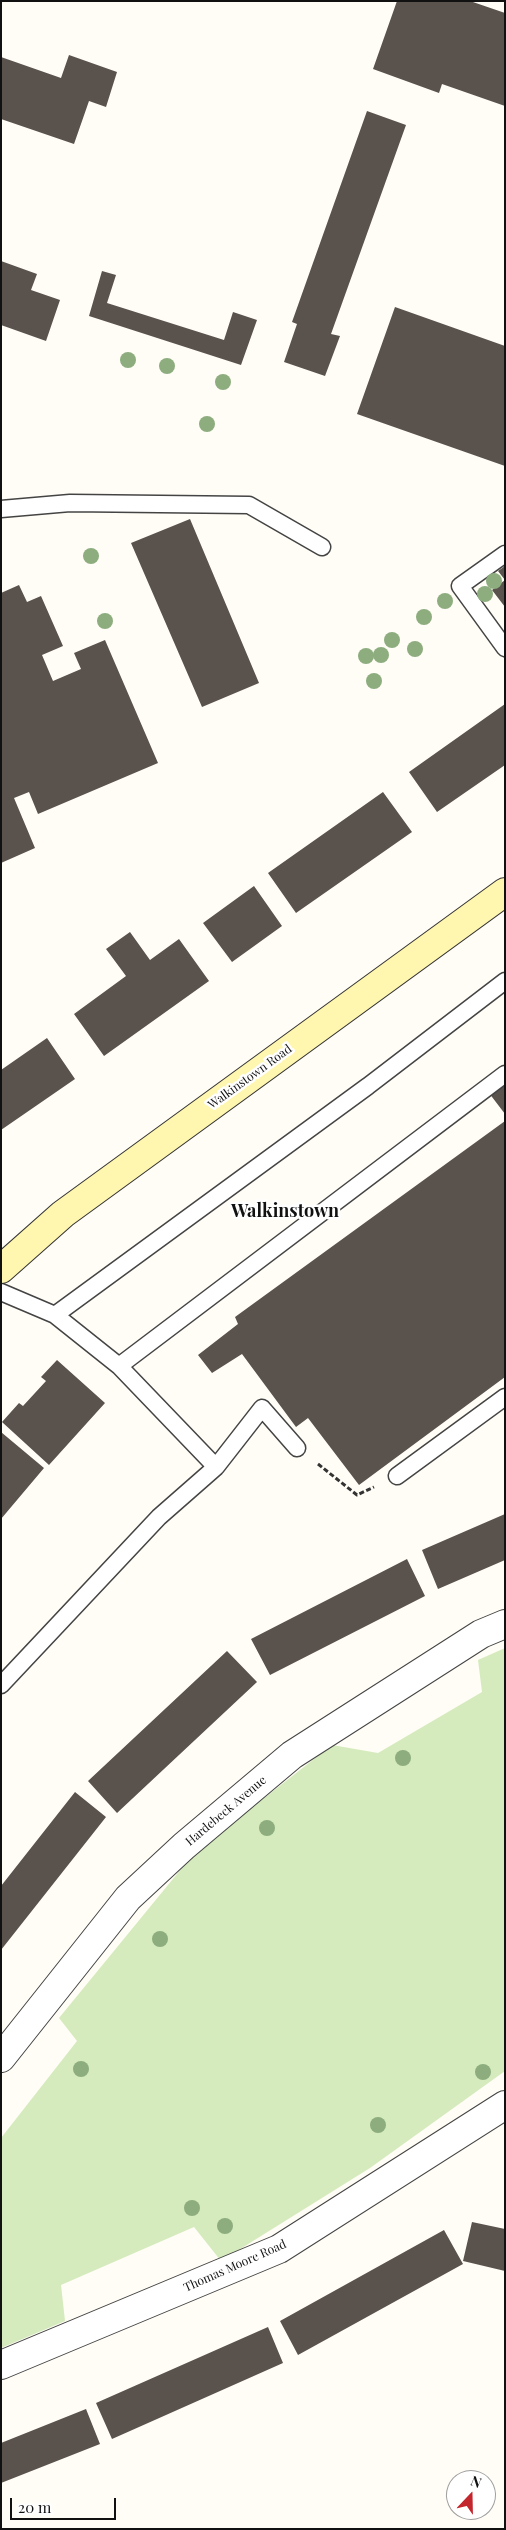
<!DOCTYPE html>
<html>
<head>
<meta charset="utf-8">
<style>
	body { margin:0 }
	#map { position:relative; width:506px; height:2530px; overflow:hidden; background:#fffdf5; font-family:"Playfair Display",serif }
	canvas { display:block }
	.frame { position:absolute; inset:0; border:2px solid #111; pointer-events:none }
	.north { position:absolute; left:446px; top:2470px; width:50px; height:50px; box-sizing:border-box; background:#fff; border:1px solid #a0a0a0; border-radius:50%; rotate:21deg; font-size:14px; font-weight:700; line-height:20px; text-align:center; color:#111 }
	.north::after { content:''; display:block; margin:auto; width:18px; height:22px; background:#c4262e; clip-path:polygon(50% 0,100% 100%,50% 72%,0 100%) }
	.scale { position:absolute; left:10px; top:2498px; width:106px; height:22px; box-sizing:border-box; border:2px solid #111; border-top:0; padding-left:6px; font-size:15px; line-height:18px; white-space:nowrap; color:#111; -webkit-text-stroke:4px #fff; paint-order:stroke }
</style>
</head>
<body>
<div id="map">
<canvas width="506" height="2530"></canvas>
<div class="frame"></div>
<div class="north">N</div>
<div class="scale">20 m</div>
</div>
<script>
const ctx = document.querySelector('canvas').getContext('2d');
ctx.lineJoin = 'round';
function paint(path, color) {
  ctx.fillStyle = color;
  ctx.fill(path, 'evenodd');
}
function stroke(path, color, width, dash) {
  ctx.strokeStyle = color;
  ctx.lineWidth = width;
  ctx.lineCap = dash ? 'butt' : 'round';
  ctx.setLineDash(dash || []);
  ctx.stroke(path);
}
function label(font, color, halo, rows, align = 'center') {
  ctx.font = font + ' "Playfair Display",serif';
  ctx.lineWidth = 5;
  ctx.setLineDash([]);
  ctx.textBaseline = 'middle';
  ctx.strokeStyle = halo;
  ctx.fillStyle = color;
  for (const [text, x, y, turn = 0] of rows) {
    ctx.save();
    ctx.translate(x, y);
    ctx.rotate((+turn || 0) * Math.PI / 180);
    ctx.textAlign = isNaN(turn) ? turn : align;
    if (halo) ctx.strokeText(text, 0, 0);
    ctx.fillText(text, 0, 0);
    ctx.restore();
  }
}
paint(new Path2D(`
	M 505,1648 L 505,2071 L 370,2168 L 221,2261 L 194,2227 L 61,2285 L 65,2321 L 1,2348 L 1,2138 L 77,2041 L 59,2018 L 195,1852 L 332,1745 L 378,1753 L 482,1692 L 478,1660 Z`), '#d5ebbd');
paint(new Path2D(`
	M 397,1 L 470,1 L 505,13 L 505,106 L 442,84 L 439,93 L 373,69 Z
	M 69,55 L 117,72 L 106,107 L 89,101 L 74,144 L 1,119 L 1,57 L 61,78 Z
	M 367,111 L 406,125 L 331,334 L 340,336 L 325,376 L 284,362 L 297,324 L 292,322 Z
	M 1,261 L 37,274 L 31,290 L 60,300 L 46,341 L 1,325 Z
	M 102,271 L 116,275 L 107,303 L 224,340 L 233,312 L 257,320 L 241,365 L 89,316 Z
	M 395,307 L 505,346 L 505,466 L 357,414 Z
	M 190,519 L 259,683 L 202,707 L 131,543 Z
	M 505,566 L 505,607 L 492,590 L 505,580 L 498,571 Z
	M 19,585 L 27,602 L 41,596 L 63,646 L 42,655 L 53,681 L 81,669 L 74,653 L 105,640 L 158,763 L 38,814 L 29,792 L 14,798 L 35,848 L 1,863 L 1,593 Z
	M 505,704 L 505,765 L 437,812 L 409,772 Z
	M 383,792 L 412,832 L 296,913 L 268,873 Z
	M 254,886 L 282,926 L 232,962 L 203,923 Z
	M 130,932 L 150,960 L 179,939 L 209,981 L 104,1056 L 74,1014 L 126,976 L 106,949 Z
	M 47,1038 L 75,1079 L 1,1130 L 1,1070 Z
	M 505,1083 L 505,1114 L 489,1093 Z
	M 505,1121 L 505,1377 L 359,1485 L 308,1418 L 296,1427 L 242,1354 L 212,1373 L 198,1355 L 238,1324 L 235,1317 Z
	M 57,1360 L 105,1403 L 49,1465 L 2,1422 L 19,1403 L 23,1406 L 46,1381 L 41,1377 Z
	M 1,1432 L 44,1468 L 1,1519 Z
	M 505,1514 L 505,1560 L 438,1589 L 422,1550 Z
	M 407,1559 L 425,1596 L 270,1675 L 251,1639 Z
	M 227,1651 L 257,1682 L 117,1813 L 88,1781 Z
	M 75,1792 L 106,1817 L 1,1950 L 1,1886 Z
	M 472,2222 L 505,2229 L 505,2271 L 463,2261 Z
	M 444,2230 L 463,2264 L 298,2355 L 280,2321 Z
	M 268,2327 L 283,2363 L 112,2439 L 96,2403 Z
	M 86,2409 L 100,2444 L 1,2483 L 1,2443 Z`), '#5a524d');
const lane = new Path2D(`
	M 1,509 L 70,503 L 249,505 L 322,547
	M 505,554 L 460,586 L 505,648
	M 1,1292 L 55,1315 L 119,1366 L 216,1467 L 159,1517 L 1,1685
	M 55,1315 L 368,1086 L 505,981
	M 119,1366 L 505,1074
	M 216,1467 L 262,1408 L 297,1448
	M 397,1476 L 505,1397`);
const street = new Path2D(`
	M 1,2058 L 128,1898 L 184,1846 L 292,1755 L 481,1634 L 505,1624
	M 1,2365 L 279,2249 L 505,2105`);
const secondary = new Path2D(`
	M 1,1269 L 63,1214 L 505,892`);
stroke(lane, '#444', 19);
stroke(street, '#444', 30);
stroke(secondary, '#333', 30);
stroke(new Path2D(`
	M 318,1464 L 357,1495 L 374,1487`), '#333', 3, [5, 2.5]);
stroke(lane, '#fff', 16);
stroke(street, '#fff', 28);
stroke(secondary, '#fff6b0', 28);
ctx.fillStyle = '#8dad7f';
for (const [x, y] of [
	[128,360],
	[167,366],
	[223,382],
	[207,424],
	[91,556],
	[494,581],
	[485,594],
	[445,601],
	[424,617],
	[105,621],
	[392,640],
	[415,649],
	[381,655],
	[366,656],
	[374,681],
	[403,1758],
	[267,1828],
	[160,1939],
	[81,2069],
	[483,2072],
	[378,2125],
	[192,2208],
	[225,2226]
]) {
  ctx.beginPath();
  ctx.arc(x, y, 8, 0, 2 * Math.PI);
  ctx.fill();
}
label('12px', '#111', '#fff', [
	["Walkinstown Road",250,1077,-36],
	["Hardebeck Avenue",226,1811,-40],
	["Thomas Moore Road",235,2266,-24]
]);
label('bold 18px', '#111', '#fff', [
	["Walkinstown",285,1211]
]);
</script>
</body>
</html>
